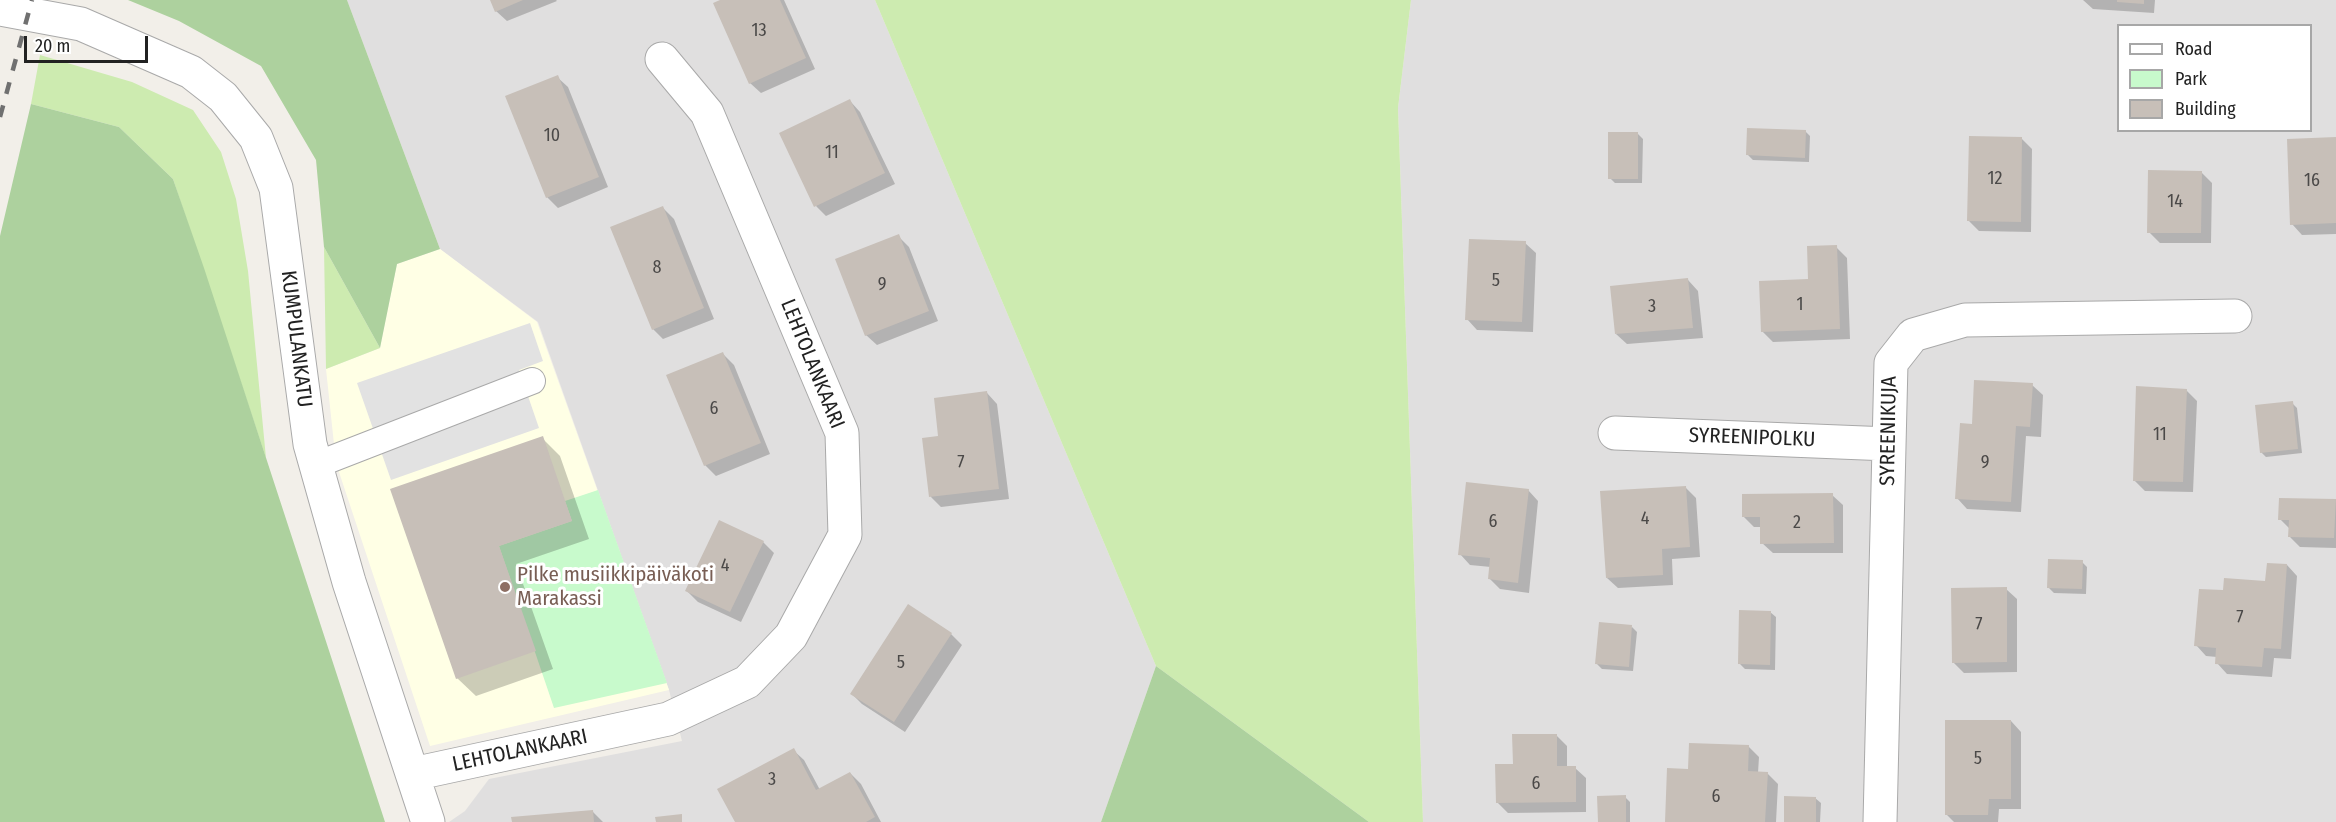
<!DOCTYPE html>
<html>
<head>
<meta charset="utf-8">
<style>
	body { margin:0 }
	#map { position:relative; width:2336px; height:822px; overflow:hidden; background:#f2efe9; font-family:"Fira Sans Condensed",sans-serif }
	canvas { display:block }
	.legend { position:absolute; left:2117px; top:24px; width:195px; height:108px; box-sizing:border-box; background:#fff; border:2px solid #a7a7a7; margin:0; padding:8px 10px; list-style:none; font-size:18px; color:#222 }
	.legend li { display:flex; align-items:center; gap:12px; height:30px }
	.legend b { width:30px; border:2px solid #a7a7a7 }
	.scale { position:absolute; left:24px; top:36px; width:124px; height:27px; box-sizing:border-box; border:3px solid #222; border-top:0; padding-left:8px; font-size:18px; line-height:21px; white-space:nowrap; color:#222; -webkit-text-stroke:4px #fff; paint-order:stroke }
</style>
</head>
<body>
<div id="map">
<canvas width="2336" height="822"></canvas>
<ul class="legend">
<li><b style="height:8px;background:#fff"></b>Road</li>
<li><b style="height:16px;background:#c8facc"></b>Park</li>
<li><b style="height:16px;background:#c7bfb8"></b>Building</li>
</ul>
<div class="scale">20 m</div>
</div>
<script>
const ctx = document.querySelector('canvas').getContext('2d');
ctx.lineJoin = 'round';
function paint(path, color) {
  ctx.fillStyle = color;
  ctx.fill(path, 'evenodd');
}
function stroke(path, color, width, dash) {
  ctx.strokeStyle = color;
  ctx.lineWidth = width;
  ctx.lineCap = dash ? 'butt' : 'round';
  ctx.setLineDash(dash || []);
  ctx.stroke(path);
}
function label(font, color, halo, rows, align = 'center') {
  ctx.font = font + ' "Fira Sans Condensed",sans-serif';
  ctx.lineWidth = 6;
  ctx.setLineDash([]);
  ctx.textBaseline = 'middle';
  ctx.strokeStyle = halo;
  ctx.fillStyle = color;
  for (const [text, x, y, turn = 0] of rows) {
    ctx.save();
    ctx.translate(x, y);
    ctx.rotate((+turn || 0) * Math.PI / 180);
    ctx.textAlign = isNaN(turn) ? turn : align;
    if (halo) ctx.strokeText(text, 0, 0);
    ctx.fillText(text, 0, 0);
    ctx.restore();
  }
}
paint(new Path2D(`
	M 347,0 L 875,0 L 1156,666 L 1101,822 L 449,822 L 465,811 L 489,779 L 682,741 L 669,690 L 538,322 L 440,249 Z
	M 1411,0 L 2336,0 L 2336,822 L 1423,822 L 1398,108 ZM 2118,26 L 2310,26 L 2310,130 L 2118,130 Z`), '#e0dfdf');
paint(new Path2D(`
	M 440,249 L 537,322 L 669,690 L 430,746 L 336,463 L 326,369 L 380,348 L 397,264 Z`), '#ffffe5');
paint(new Path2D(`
	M 875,0 L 1411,0 L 1398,108 L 1423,822 L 1369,822 L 1156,666 Z
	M 40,55 L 132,82 L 193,110 L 221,152 L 236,199 L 248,271 L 266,458 L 173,179 L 119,127 L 31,104 Z
	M 324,247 L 380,348 L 326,369 Z`), '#cdebb0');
paint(new Path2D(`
	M 128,0 L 347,0 L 440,249 L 397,264 L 380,348 L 324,247 L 316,160 L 261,66 L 179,21 Z
	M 31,104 L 119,127 L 173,179 L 204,268 L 385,822 L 0,822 L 0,236 Z
	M 1156,666 L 1369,822 L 1101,822 Z`), '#add19e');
paint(new Path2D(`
	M 598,490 L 667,683 L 554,708 L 499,546 L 572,521 L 565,501 Z`), '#c8facc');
paint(new Path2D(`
	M 530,323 L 543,361 L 519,370 L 539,428 L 391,480 L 357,383 Z`), '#e2e2e2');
paint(new Path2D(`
	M 492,0 L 556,0 L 557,1 L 507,21 L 496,11 Z
	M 723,0 L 784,0 L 815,69 L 761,93 L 750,83 Z
	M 2083,0 L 2155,0 L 2154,13 L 2093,9 Z
	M 557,77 L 568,87 L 608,187 L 558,208 L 547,197 Z
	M 850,101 L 860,112 L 895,184 L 826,216 L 816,206 Z
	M 1805,131 L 1810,136 L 1809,162 L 1753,160 L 1748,155 Z
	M 1638,134 L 1643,139 L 1642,183 L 1615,183 L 1610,178 Z
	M 2021,138 L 2032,149 L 2031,232 L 1979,231 L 1969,221 Z
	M 2336,139 L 2336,234 L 2302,235 L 2292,224 Z
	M 2201,172 L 2212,183 L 2211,243 L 2160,243 L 2149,232 Z
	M 663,208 L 674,219 L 714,319 L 663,339 L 653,329 Z
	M 898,236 L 909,247 L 938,321 L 877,345 L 866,335 Z
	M 1525,243 L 1536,253 L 1533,332 L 1477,330 L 1467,319 Z
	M 1836,247 L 1847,258 L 1850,339 L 1773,342 L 1762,331 L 1810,280 Z
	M 1688,280 L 1698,291 L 1703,338 L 1627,344 L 1616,334 Z
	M 723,354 L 734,365 L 770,454 L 716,476 L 705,465 Z
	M 2032,385 L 2043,395 L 2041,437 L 2026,436 L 2021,512 L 1967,509 L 1957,498 Z
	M 2186,390 L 2197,401 L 2193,492 L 2145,491 L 2134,480 Z
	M 987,393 L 997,404 L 1009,499 L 941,507 L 931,497 L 940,437 Z
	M 2292,403 L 2297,408 L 2302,453 L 2266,457 L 2261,452 Z
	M 542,438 L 560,456 L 589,539 L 516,564 L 553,669 L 476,696 L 457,678 L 392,489 Z
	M 1685,487 L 1696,498 L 1700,557 L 1672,559 L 1673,585 L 1618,588 L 1607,578 Z
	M 1528,490 L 1538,501 L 1529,593 L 1500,589 L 1490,579 L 1491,567 L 1470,565 L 1460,554 Z
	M 1832,495 L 1843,505 L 1843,553 L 1773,553 L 1762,543 L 1762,527 L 1754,527 L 1743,516 Z
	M 2280,499 L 2336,500 L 2336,548 L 2300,547 L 2290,537 L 2290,529 L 2280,519 Z
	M 763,542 L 774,553 L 741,622 L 698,602 L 687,591 Z
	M 2082,562 L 2087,567 L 2086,594 L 2054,593 L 2049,588 Z
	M 2287,565 L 2297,576 L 2291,659 L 2274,658 L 2272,677 L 2227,674 L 2217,663 L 2217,657 L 2206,656 L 2196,645 L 2224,592 L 2267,583 Z
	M 2006,589 L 2017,599 L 2017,672 L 1964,673 L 1953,662 Z
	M 908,606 L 951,634 L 962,645 L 905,732 L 862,704 L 852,694 Z
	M 1770,612 L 1776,617 L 1775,670 L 1745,669 L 1740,664 Z
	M 1632,627 L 1637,632 L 1633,671 L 1602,669 L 1597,664 Z
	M 2011,721 L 2021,732 L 2021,809 L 1999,809 L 1998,822 L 1954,822 L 1946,814 Z
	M 1556,735 L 1567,746 L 1567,768 L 1575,768 L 1586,778 L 1586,812 L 1508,813 L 1497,802 L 1514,765 Z
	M 1748,746 L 1759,757 L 1758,773 L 1767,773 L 1778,784 L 1776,822 L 1666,822 L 1689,770 Z
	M 793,750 L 804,760 L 820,790 L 850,773 L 861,784 L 881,822 L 736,822 Z
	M 1625,797 L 1630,802 L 1630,822 L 1599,822 Z
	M 1815,798 L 1821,803 L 1820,822 L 1785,822 Z
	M 593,812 L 603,822 L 513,822 Z`), '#0003');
paint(new Path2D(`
	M 490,0 L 523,0 L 495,12 Z
	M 720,0 L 780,0 L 806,58 L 749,84 L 713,3 Z
	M 2117,0 L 2144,0 L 2144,4 L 2117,2 Z
	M 558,75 L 599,177 L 546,198 L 505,96 Z
	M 850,99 L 885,173 L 814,207 L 779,133 Z
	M 1747,128 L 1806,130 L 1805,158 L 1746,155 Z
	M 1608,132 L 1638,132 L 1638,179 L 1608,179 Z
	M 1969,136 L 2022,137 L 2021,222 L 1967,221 Z
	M 2336,137 L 2336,223 L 2290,225 L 2287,139 Z
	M 2148,170 L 2202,171 L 2201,233 L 2147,233 Z
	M 663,206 L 704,308 L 652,330 L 610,227 Z
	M 899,234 L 929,311 L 865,336 L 835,259 Z
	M 1469,239 L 1526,241 L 1522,322 L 1465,320 Z
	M 1837,245 L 1840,329 L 1761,332 L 1759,281 L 1808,279 L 1807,246 Z
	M 1688,278 L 1693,328 L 1615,334 L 1610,286 Z
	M 723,352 L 761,443 L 704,466 L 666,375 Z
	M 1974,380 L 2033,383 L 2030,427 L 2016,426 L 2011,502 L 1955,499 L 1960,423 L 1972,424 Z
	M 2136,386 L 2187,389 L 2183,482 L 2133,481 Z
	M 987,391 L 999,489 L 929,497 L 922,438 L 938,436 L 934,398 Z
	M 2293,401 L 2298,449 L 2260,453 L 2255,405 Z
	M 543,436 L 572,521 L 499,546 L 536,651 L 456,679 L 390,489 Z
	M 1466,482 L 1529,489 L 1518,583 L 1488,579 L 1490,558 L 1458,555 Z
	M 1686,486 L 1690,547 L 1662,549 L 1663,575 L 1606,578 L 1600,491 Z
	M 1833,493 L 1834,543 L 1760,544 L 1760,517 L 1742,517 L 1742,494 Z
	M 2279,498 L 2336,499 L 2334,538 L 2288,537 L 2289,520 L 2278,520 Z
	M 719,520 L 764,541 L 730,612 L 685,591 Z
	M 2048,559 L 2083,560 L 2082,589 L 2047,588 Z
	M 2267,563 L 2287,564 L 2281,649 L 2264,648 L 2262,667 L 2215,664 L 2216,648 L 2194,646 L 2199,589 L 2223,590 L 2224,578 L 2265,581 Z
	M 2007,587 L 2007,662 L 1952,663 L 1951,588 Z
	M 908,604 L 952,633 L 894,722 L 850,694 Z
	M 1739,610 L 1771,611 L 1770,665 L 1738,664 Z
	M 1599,622 L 1632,625 L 1629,667 L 1595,664 Z
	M 1945,720 L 2011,720 L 2011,799 L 1989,799 L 1988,815 L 1945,815 Z
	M 1512,734 L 1557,734 L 1557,766 L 1576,766 L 1576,802 L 1496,803 L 1495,764 L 1513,764 Z
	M 1689,743 L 1749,745 L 1748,771 L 1768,772 L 1765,822 L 1665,822 L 1667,768 L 1688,769 Z
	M 794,748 L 816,790 L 850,772 L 875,817 L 866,822 L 735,822 L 717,789 Z
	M 1626,795 L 1626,822 L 1598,822 L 1597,796 Z
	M 1784,796 L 1816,797 L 1816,822 L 1784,822 Z
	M 593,810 L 594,822 L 512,822 L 511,817 Z
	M 682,814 L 682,822 L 656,822 L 655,817 Z`), '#c7bfb8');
const service = new Path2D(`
	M 316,465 L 532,381`);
const minor = new Path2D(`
	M 0,9 L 81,24 L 191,72 L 223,97 L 256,138 L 276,188 L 310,444 L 349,582 L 428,822
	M 1615,433 L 1889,444
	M 413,774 L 668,719 L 747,682 L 791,636 L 845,535 L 842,433 L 707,113 L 662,59
	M 1880,822 L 1891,363 L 1913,335 L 1965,320 L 2235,316`);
stroke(service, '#a9a9a9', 28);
stroke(minor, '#a9a9a9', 35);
stroke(service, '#fff', 26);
stroke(minor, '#fff', 33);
stroke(new Path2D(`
	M 0,117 L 32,0`), '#707070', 4.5, [12, 12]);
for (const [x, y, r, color] of [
	[505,587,6,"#8d6e63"]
]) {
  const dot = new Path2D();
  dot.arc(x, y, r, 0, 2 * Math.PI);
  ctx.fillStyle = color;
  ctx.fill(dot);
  stroke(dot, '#fff', 2);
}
label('18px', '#4b4948', null, [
	["13",759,31],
	["10",552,136],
	["11",832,153],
	["12",1995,179],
	["16",2312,181],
	["14",2175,202],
	["8",657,268],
	["5",1496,281],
	["9",882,285],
	["1",1800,305],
	["3",1652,307],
	["6",714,409],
	["11",2160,435],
	["7",961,463],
	["9",1985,463],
	["4",1645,519],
	["6",1493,522],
	["2",1797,523],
	["4",725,566],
	["7",2240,618],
	["7",1979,625],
	["5",901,663],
	["5",1978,759],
	["3",772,780],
	["6",1536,784],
	["6",1716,797]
]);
label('21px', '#222', '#fff', [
	["KUMPULANKATU",296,339,83],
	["LEHTOLANKAARI",812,364,68],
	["SYREENIKUJA",1889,431,-89],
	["SYREENIPOLKU",1752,438,2],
	["LEHTOLANKAARI",520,751,-12]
]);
label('21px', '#785e54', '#fff', [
	["Pilke musiikkipäiväkoti",517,575],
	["Marakassi",517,599]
], 'left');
</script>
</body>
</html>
